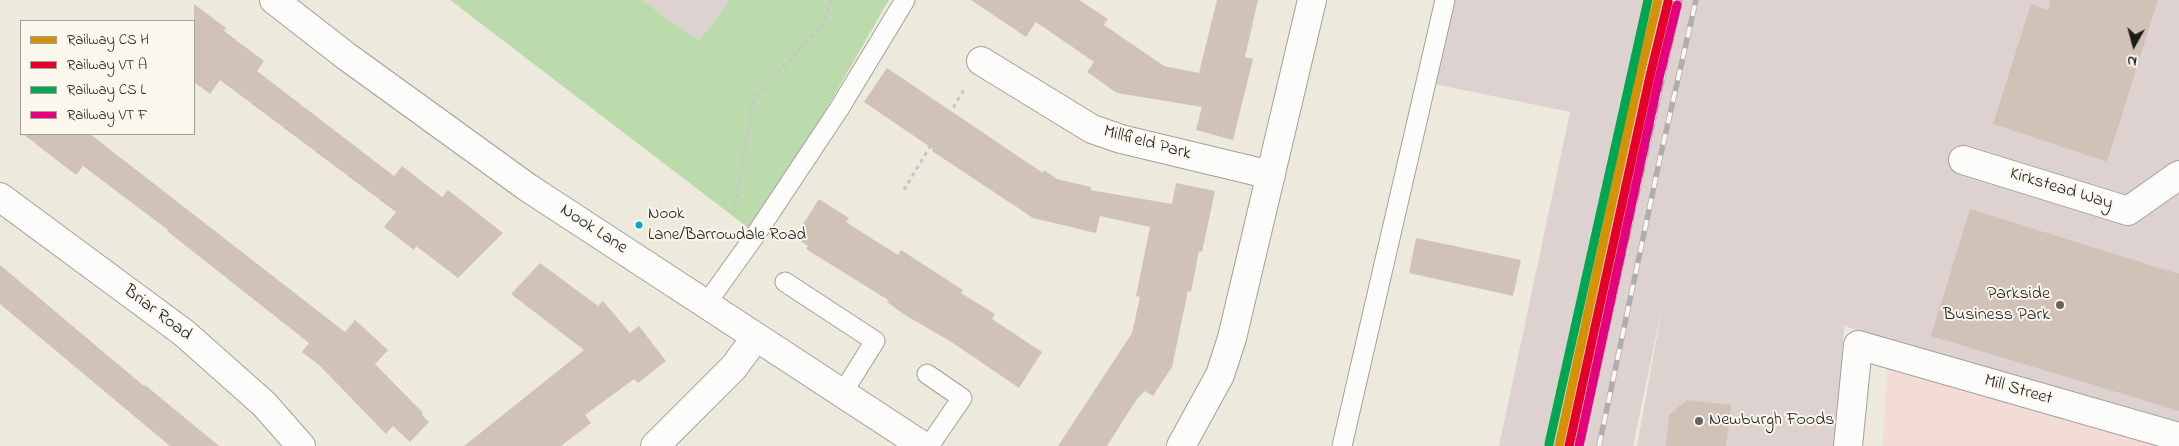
<!DOCTYPE html>
<html>
<head>
<meta charset="utf-8">
<style>
	body { margin:0 }
	#map { position:relative; width:2179px; height:446px; overflow:hidden; background:#edeadd; font-family:"Indie Flower",sans-serif }
	canvas { display:block }
	.legend { position:absolute; left:20px; top:20px; width:175px; height:115px; box-sizing:border-box; background:#fbf7ec; border:1px solid #a29f99; margin:0; padding:6px 9px; list-style:none; font-size:15px; color:#1c1c1c }
	.legend li { display:flex; align-items:center; gap:10px; height:25px }
	.legend b { width:25px; border:1px solid #a29f99 }
	.north { position:absolute; left:2109px; top:20px; width:50px; height:50px; -webkit-text-stroke:4px #fbf7ec; paint-order:stroke; rotate:187deg; font-size:14px; font-weight:700; line-height:20px; text-align:center; color:#1c1c1c }
	.north::after { content:''; display:block; margin:auto; width:18px; height:22px; background:#1c1c1c; clip-path:polygon(50% 0,100% 100%,50% 72%,0 100%) }
</style>
</head>
<body>
<div id="map">
<canvas width="2179" height="446"></canvas>
<ul class="legend">
<li><b style="height:6px;background:#d69104"></b>Railway CS H</li>
<li><b style="height:6px;background:#e4002b"></b>Railway VT A</li>
<li><b style="height:6px;background:#00a651"></b>Railway CS L</li>
<li><b style="height:6px;background:#e5007d"></b>Railway VT F</li>
</ul>
<div class="north">N</div>
</div>
<script>
const ctx = document.querySelector('canvas').getContext('2d');
ctx.lineJoin = 'round';
function paint(path, color) {
  ctx.fillStyle = color;
  ctx.fill(path, 'evenodd');
}
function stroke(path, color, width, dash) {
  ctx.strokeStyle = color;
  ctx.lineWidth = width;
  ctx.lineCap = dash ? 'butt' : 'round';
  ctx.setLineDash(dash || []);
  ctx.stroke(path);
}
function label(font, color, halo, rows, align = 'center') {
  ctx.font = font + ' "Indie Flower",sans-serif';
  ctx.lineWidth = 4;
  ctx.setLineDash([]);
  ctx.textBaseline = 'middle';
  ctx.strokeStyle = halo;
  ctx.fillStyle = color;
  for (const [text, x, y, turn = 0] of rows) {
    ctx.save();
    ctx.translate(x, y);
    ctx.rotate((+turn || 0) * Math.PI / 180);
    ctx.textAlign = isNaN(turn) ? turn : align;
    if (halo) ctx.strokeText(text, 0, 0);
    ctx.fillText(text, 0, 0);
    ctx.restore();
  }
}
paint(new Path2D(`
	M 1887,369 L 2174,446 L 1883,446 Z`), '#f2dcd5');
paint(new Path2D(`
	M 642,0 L 730,0 L 699,41 Z
	M 1437,0 L 2179,0 L 2179,427 L 1844,326 L 1836,446 L 1637,446 L 1663,303 L 1633,446 L 1499,446 L 1570,112 L 1420,81 Z`), '#ded2d0');
paint(new Path2D(`
	M 450,0 L 642,0 L 699,41 L 730,0 L 889,0 L 755,233 Z`), '#bbdbac');
paint(new Path2D(`
	M 971,0 L 1079,0 L 1108,19 L 1104,25 L 1164,66 L 1199,73 L 1217,0 L 1258,0 L 1245,57 L 1253,59 L 1233,140 L 1196,130 L 1202,107 L 1117,93 L 1087,72 L 1094,62 L 1036,22 L 1026,37 Z
	M 2050,0 L 2158,0 L 2107,162 L 1993,124 L 2031,4 L 2049,10 Z
	M 194,4 L 226,28 L 224,31 L 264,61 L 257,71 L 394,176 L 402,166 L 442,197 L 448,190 L 503,233 L 458,278 L 416,246 L 414,250 L 384,227 L 396,212 L 220,80 L 210,94 L 194,82 Z
	M 887,68 L 1043,173 L 1044,170 L 1057,179 L 1091,187 L 1090,190 L 1172,204 L 1176,183 L 1215,191 L 1202,252 L 1199,251 L 1191,292 L 1188,291 L 1172,367 L 1153,396 L 1145,391 L 1137,399 L 1107,446 L 1058,446 L 1132,333 L 1140,297 L 1136,296 L 1150,227 L 1100,216 L 1096,233 L 1033,218 L 932,151 L 933,149 L 864,102 Z
	M 23,134 L 90,134 L 345,332 L 355,320 L 388,350 L 375,364 L 423,413 L 422,415 L 429,422 L 410,442 L 393,426 L 386,434 L 319,365 L 302,352 L 309,343 L 167,231 L 168,230 L 83,166 L 76,175 Z
	M 819,199 L 849,218 L 846,222 L 874,240 L 898,255 L 901,250 L 963,290 L 961,293 L 995,314 L 992,319 L 1042,352 L 1019,388 L 953,343 L 905,315 L 887,302 L 888,300 L 806,249 L 808,246 L 795,237 Z
	M 1970,209 L 2179,274 L 2179,411 L 1931,336 Z
	M 1416,238 L 1521,260 L 1513,296 L 1409,273 Z
	M 540,263 L 598,306 L 603,301 L 630,333 L 639,326 L 666,361 L 638,383 L 634,379 L 585,415 L 591,423 L 561,446 L 464,446 L 584,350 L 511,294 Z
	M 0,265 L 144,386 L 145,385 L 219,446 L 170,446 L 0,304 Z
	M 1687,400 L 1731,405 L 1726,446 L 1666,446 L 1669,415 Z`), '#d1c2b7');
const service = new Path2D(`
	M 785,282 L 875,341 L 843,392
	M 706,304 L 754,237 L 839,109 L 905,0
	M 927,374 L 962,398 L 929,446
	M 1342,446 L 1445,0`);
const minor = new Path2D(`
	M 981,61 L 1092,129 L 1121,139 L 1271,175
	M 1963,160 L 2128,211 L 2179,175
	M 0,197 L 184,333 L 264,404 L 301,446
	M 655,446 L 734,367 L 756,337
	M 1181,446 L 1220,375 L 1232,338 L 1312,0
	M 1848,446 L 1858,345 L 2179,437`);
const tertiary = new Path2D(`
	M 274,0 L 346,56 L 527,187 L 923,446`);
stroke(service, '#a2a098', 21);
stroke(minor, '#a2a098', 30);
stroke(tertiary, '#a2a098', 30);
stroke(new Path2D(`
	M 904,190 L 965,88
	M 734,214 L 754,98 L 823,24 L 831,0`), '#c8c6c4', 3, [4, 4]);
stroke(service, '#fcfcfa', 19);
stroke(minor, '#fcfcfa', 28);
stroke(tertiary, '#fcfcfa', 28);
const rail = new Path2D(`
	M 1581,446 L 1680,0
	M 1599,446 L 1660,158 L 1696,0`);
stroke(rail, '#afaead', 5.5);
stroke(rail, '#fbf7ec', 4, [11]);
stroke(new Path2D(`
	M 1559,446 L 1640,74 L 1658,0`), '#d69104', 9);
stroke(new Path2D(`
	M 1569,446 L 1650,76 L 1668,2`), '#e4002b', 9);
stroke(new Path2D(`
	M 1549,444 L 1648,0`), '#00a651', 9);
stroke(new Path2D(`
	M 1579,446 L 1659,78 L 1677,5`), '#e5007d', 9);
for (const [x, y, r, color] of [
	[639,225,4.5,"#00a9ce"],
	[2060,305,5,"#656460"],
	[1699,421,5,"#656460"]
]) {
  const dot = new Path2D();
  dot.arc(x, y, r, 0, 2 * Math.PI);
  ctx.fillStyle = color;
  ctx.fill(dot);
  stroke(dot, '#fbf7ec', 2);
}
label('17px', '#1c1c1c', '#fbf7ec', [
	["Nook",648,215],
	["Lane/Barrowdale Road",648,236]
], 'left');
label('18px', '#1c1c1c', '#fbf7ec', [
	["Millfield Park",1147,144,15],
	["Kirkstead Way",2061,190,17],
	["Nook Lane",593,230,33],
	["Briar Road",157,314,37],
	["Mill Street",2018,391,16]
]);
label('18px', '#1c1c1c', '#fbf7ec', [
	["Parkside",2050,295],
	["Business Park",2050,316],
	["Newburgh Foods",1709,421,"left"]
], 'right');
</script>
</body>
</html>
